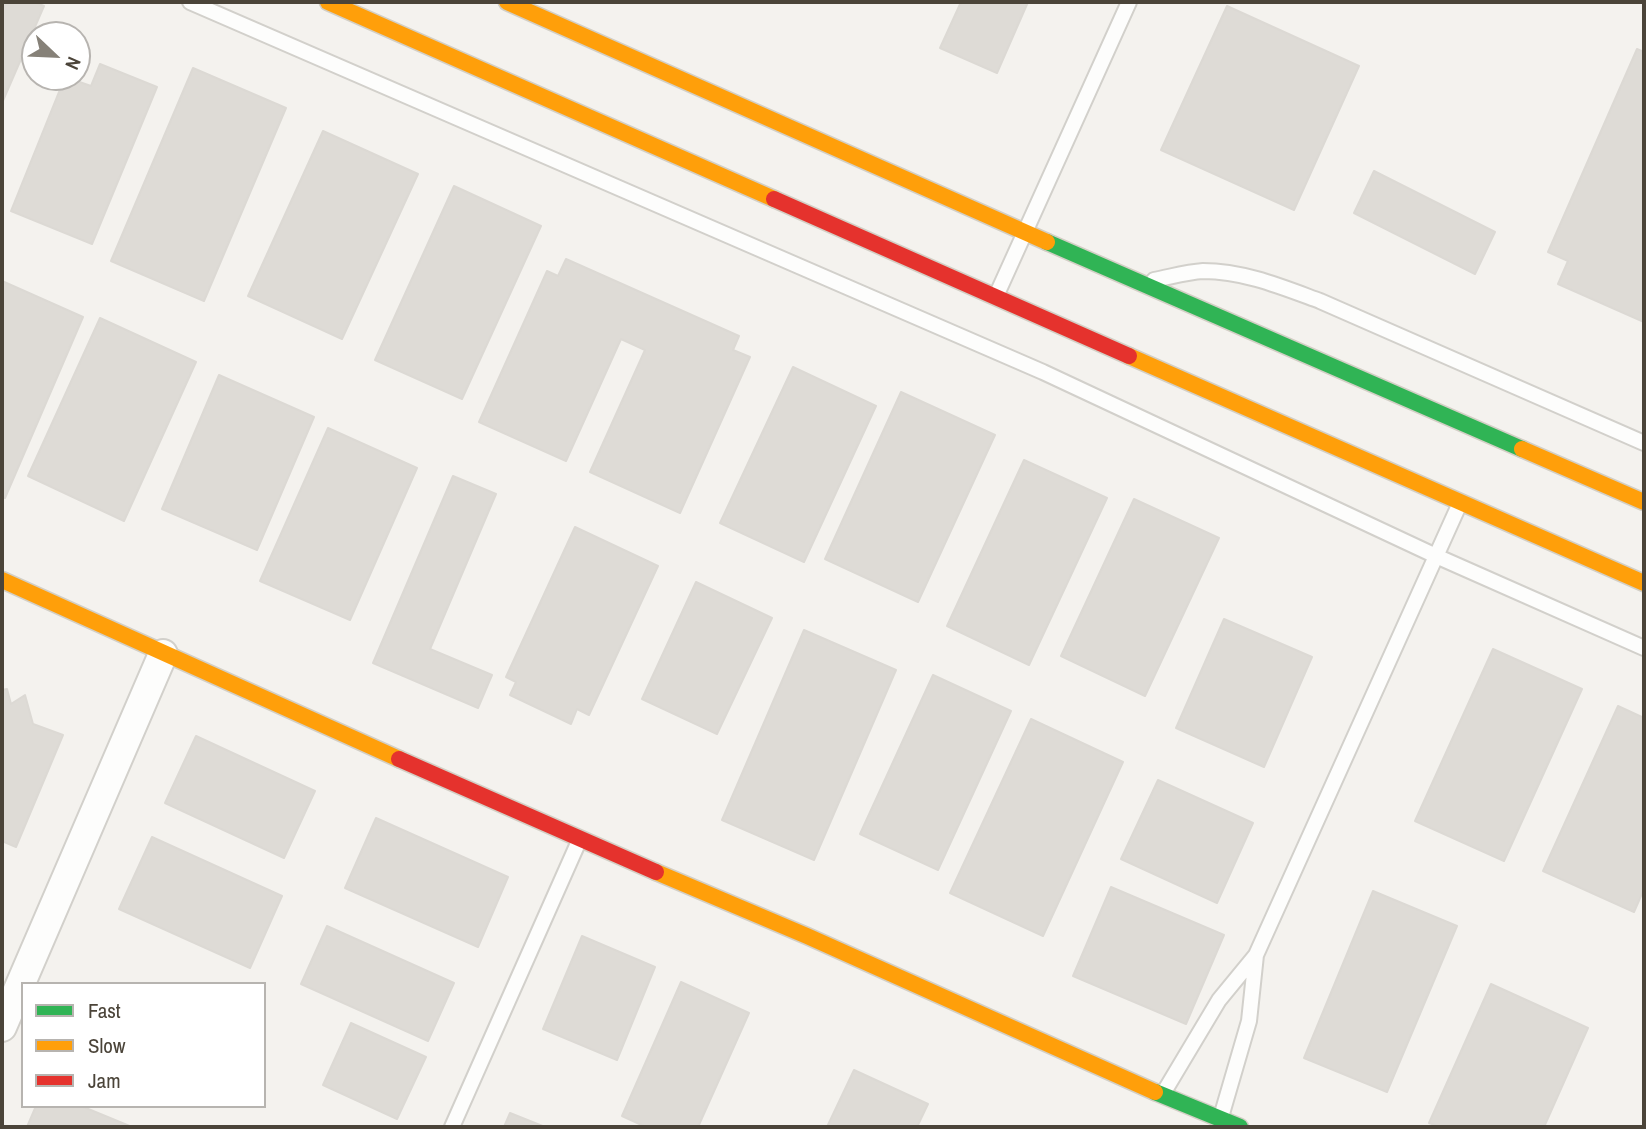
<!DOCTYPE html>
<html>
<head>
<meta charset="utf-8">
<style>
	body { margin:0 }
	#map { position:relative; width:1646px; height:1129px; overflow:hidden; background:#f4f2ee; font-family:"Archivo Narrow",sans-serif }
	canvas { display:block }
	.frame { position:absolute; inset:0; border:4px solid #4b4439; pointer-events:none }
	.legend { position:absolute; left:21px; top:982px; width:245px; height:126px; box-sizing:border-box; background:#fff; border:2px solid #b7b4b0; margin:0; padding:9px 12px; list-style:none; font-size:21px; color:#4b4439 }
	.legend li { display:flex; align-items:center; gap:14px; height:35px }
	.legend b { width:35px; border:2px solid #b7b4b0 }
	.north { position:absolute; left:21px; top:21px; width:70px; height:70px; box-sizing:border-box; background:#fff; border:2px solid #b7b4b0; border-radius:50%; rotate:113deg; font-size:19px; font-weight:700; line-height:28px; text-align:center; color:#4b4439 }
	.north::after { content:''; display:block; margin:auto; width:24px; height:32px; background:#868178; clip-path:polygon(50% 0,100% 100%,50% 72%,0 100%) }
</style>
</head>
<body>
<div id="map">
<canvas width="1646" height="1129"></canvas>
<div class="frame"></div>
<ul class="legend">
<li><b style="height:9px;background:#30b455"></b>Fast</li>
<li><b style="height:9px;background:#ff9f0a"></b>Slow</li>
<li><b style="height:9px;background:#e5322d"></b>Jam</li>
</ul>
<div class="north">N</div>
</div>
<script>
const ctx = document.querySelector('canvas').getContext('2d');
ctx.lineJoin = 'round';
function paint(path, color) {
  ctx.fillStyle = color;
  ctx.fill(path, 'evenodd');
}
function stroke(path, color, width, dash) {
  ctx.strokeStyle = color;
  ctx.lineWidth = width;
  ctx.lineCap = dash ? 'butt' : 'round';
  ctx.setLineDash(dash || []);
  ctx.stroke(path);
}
const building = new Path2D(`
	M 2,2 L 34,2 L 44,6 L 2,103 Z
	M 961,2 L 1028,2 L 997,73 L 940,48 Z
	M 1227,6 L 1359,66 L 1294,210 L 1161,150 Z
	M 1637,49 L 1644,52 L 1644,322 L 1558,284 L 1568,261 L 1548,252 Z
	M 100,64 L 157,87 L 92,244 L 11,211 L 65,77 L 91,86 Z
	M 193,68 L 286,108 L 204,301 L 111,261 Z
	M 323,131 L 418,174 L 342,339 L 248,296 Z
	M 1374,171 L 1495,232 L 1475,274 L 1354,213 Z
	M 454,186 L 541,226 L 462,399 L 375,360 Z
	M 566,259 L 739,336 L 733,350 L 750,357 L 680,513 L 590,472 L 645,350 L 621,339 L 566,461 L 479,422 L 547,271 L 558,276 Z
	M 2,281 L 83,317 L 5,498 L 2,497 Z
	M 100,318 L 196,362 L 124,521 L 28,476 Z
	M 793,367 L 876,406 L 804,562 L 720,523 Z
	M 219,375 L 314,417 L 257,550 L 162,509 Z
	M 901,392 L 995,435 L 918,602 L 825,559 Z
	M 328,428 L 417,468 L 350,620 L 260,581 Z
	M 1024,460 L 1107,498 L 1029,665 L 947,626 Z
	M 453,476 L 496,494 L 430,649 L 492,675 L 478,708 L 373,663 Z
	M 1134,499 L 1219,538 L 1145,696 L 1061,656 Z
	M 575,527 L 658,566 L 589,715 L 577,709 L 571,724 L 510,695 L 516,682 L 506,677 Z
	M 696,582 L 772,618 L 717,734 L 642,699 Z
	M 1224,619 L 1312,657 L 1264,767 L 1176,728 Z
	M 804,630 L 896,670 L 814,860 L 722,820 Z
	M 1493,649 L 1582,689 L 1504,861 L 1415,821 Z
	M 933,675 L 1011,711 L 938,870 L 860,834 Z
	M 7,689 L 11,704 L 25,695 L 33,724 L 63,735 L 16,847 L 2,841 L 2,690 Z
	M 1618,706 L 1644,718 L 1644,889 L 1634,912 L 1543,871 Z
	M 1031,719 L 1123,762 L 1043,936 L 950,893 Z
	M 196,736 L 315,791 L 284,858 L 165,803 Z
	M 1158,780 L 1253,823 L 1217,903 L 1121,859 Z
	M 376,818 L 508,877 L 478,947 L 345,888 Z
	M 152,837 L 282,896 L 250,968 L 119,909 Z
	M 1111,887 L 1224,935 L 1186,1024 L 1073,976 Z
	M 1373,891 L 1457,926 L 1387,1092 L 1304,1058 Z
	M 327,926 L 454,983 L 428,1041 L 301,984 Z
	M 582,936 L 655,967 L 617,1060 L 543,1029 Z
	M 681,982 L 749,1013 L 698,1127 L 646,1127 L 622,1116 Z
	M 1491,984 L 1588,1028 L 1544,1127 L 1440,1127 L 1429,1123 Z
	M 351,1023 L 426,1057 L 397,1119 L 323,1085 Z
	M 854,1070 L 928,1104 L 917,1127 L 827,1127 Z
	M 36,1106 L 81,1106 L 132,1127 L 27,1127 Z
	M 510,1113 L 545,1127 L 504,1127 Z`);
paint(building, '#dedbd6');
stroke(building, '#dcd9d4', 2);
const lane = new Path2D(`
	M 190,2 L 1043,372 L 1436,556 L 1644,648
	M 1154,280 C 1170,277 1187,272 1203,271 C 1244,271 1282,287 1320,301 L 1644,443
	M 997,294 L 1129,2
	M 1164,1092 L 1219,1000 L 1256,955 L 1460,503
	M 1221,1117 L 1249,1021 L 1256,955
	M 452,1127 L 579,841`);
const street = new Path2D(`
	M 2,1027 L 163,654`);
const fast = new Path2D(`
	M 1047,242 L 1522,449
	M 1155,1092 L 1240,1127`);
const slow = new Path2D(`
	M 328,2 L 774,199
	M 507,2 L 1047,242
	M 1129,356 L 1644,583
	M 1522,449 L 1644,502
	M 2,580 L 399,759
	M 656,872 L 807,936 L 1155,1092`);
const jam = new Path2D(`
	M 774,199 L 1129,356
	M 399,759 L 656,872`);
stroke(lane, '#d2d0cb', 18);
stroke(street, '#d2d0cb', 32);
stroke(fast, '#d3cfc5', 19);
stroke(slow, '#d3cfc5', 19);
stroke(jam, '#d3cfc5', 19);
stroke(lane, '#fdfdfc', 14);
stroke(street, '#fdfdfc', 28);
stroke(fast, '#30b455', 16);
stroke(slow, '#ff9f0a', 16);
stroke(jam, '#e5322d', 16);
</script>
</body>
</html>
